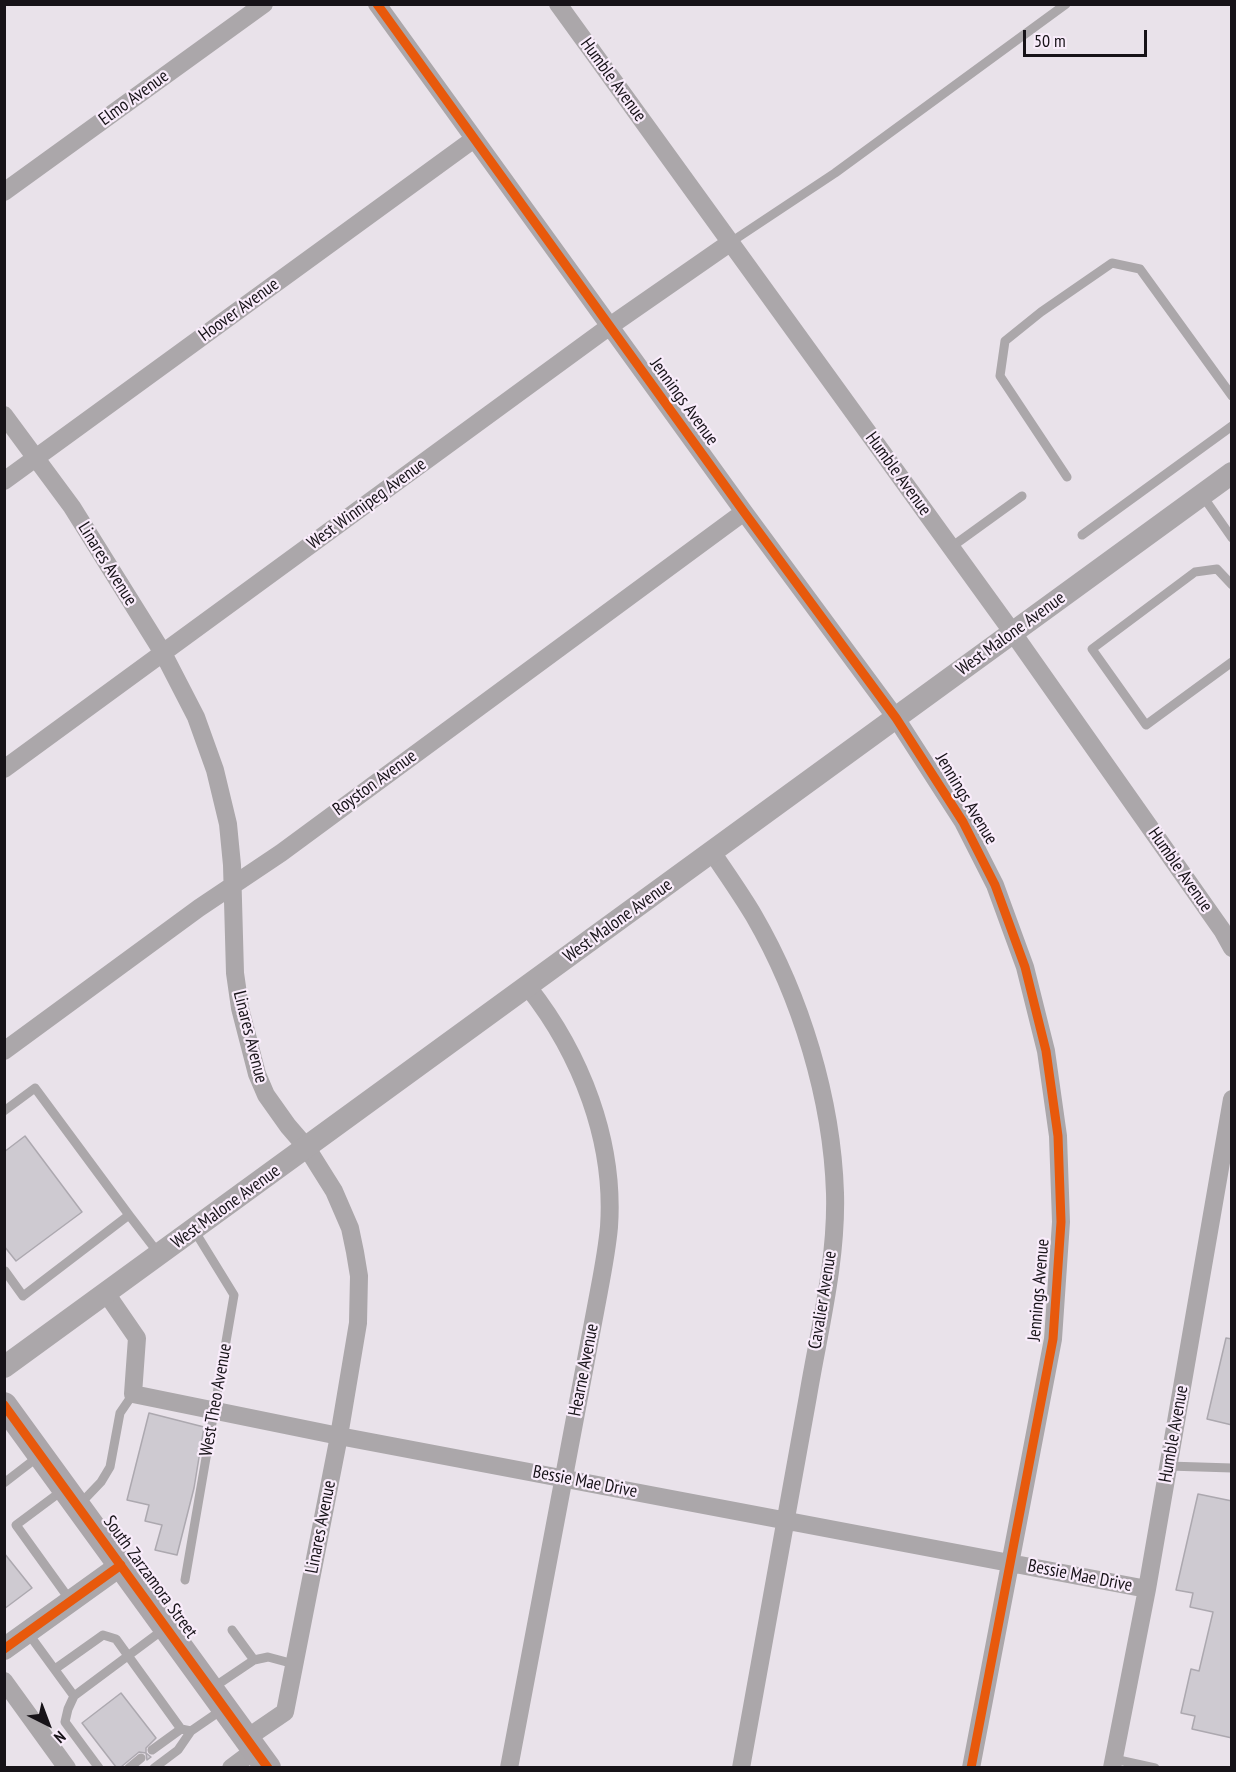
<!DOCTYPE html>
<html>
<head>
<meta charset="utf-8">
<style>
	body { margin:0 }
	#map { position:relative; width:1236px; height:1772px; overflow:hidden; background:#e9e2ea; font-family:"PT Sans Narrow",sans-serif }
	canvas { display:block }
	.frame { position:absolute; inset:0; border:6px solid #171318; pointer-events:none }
	.north { position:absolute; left:18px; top:1694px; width:60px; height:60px; -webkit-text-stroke:4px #f9ecfb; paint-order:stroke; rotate:138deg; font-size:16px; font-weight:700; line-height:24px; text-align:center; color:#171318 }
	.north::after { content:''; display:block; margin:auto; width:21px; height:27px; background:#171318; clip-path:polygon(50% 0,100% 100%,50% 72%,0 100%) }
	.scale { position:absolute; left:1023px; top:30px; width:124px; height:27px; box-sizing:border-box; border:3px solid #171318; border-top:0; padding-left:8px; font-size:18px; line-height:21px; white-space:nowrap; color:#171318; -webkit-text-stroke:4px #f9ecfb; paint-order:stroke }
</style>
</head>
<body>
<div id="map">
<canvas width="1236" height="1772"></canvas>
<div class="frame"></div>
<div class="north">N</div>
<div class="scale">50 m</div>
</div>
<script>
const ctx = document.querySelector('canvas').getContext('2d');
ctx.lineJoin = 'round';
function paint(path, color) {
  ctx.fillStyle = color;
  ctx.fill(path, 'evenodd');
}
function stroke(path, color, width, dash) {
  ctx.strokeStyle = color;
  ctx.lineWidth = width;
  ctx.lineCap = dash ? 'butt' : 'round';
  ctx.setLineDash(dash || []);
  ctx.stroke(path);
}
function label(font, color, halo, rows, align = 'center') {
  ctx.font = font + ' "PT Sans Narrow",sans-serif';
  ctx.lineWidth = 4.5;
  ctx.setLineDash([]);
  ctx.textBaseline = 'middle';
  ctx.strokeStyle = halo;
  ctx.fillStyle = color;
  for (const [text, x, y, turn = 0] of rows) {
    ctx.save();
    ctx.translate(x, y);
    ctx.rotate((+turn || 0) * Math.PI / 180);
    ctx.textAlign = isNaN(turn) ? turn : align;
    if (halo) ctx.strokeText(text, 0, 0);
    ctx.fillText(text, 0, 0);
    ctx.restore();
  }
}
const building = new Path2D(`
	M 25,1136 L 82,1212 L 16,1261 L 4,1246 L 4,1152 Z
	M 1226,1338 L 1232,1339 L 1232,1425 L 1207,1419 Z
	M 149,1413 L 204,1427 L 194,1488 L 177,1555 L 155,1550 L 162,1525 L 145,1521 L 149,1505 L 127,1500 Z
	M 1198,1494 L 1232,1501 L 1232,1738 L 1192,1729 L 1195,1716 L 1181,1713 L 1191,1669 L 1199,1671 L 1213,1612 L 1190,1607 L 1193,1593 L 1176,1590 Z
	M 4,1553 L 32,1588 L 4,1609 Z
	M 121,1693 L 156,1738 L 146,1748 L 146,1753 L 151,1757 L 147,1760 L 146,1753 L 139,1752 L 121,1767 L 116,1767 L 82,1723 Z`);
paint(building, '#cecad1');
stroke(building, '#aca8af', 1.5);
stroke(new Path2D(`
	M 731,242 L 835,173 L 1066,4
	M 1067,477 L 1000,376 L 1005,341 L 1041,312 L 1112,263 L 1140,269 L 1232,396
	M 1202,495 L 1232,538
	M 1082,535 L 1232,426
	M 950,548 L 1022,496
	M 1232,585 L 1217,569 L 1195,572 L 1092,649 L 1146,725 L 1232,662
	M 4,1111 L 35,1088 L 129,1215
	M 5,1271 L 23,1296 L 129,1215 L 159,1254
	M 1168,1466 L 1232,1468
	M 4,1483 L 39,1456
	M 63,1490 L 16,1525 L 70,1600
	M 80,1504 L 101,1482 L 110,1467 L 120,1413 L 133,1394
	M 185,1580 L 234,1295 L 194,1230
	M 232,1630 L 254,1660
	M 28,1633 L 74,1696
	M 55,1669 L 103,1635 L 116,1639 L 181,1729 L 191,1731 L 223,1709
	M 211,1689 L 254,1660 L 268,1657 L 294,1664
	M 152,1750 L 181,1729
	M 1114,1759 L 1155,1768
	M 99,1768 L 65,1722 L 68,1709 L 74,1696 L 164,1629
	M 129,1768 L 141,1758
	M 154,1768 L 178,1750 L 191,1731`), '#aba7aa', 9);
stroke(new Path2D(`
	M 377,4 L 744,512 L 896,718 L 963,822 L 995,885 L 1025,967 L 1046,1051 L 1058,1136 L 1061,1222 L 1053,1339 L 971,1768
	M 558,4 L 1013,633 L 1222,930 L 1232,948
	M 4,192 L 264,4
	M 4,415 L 72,507 L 163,653 L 196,717 L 215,770 L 228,824 L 232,865 L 235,973 L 240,1008 L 257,1074 L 266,1095 L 288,1126 L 307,1148 L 334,1191 L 350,1228 L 355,1252 L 359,1276 L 358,1323 L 339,1436 L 285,1712 L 247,1738
	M 4,481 L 474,139
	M 4,769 L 610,326 L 731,242
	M 712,852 C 726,873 741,894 754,916 C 801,997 832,1099 835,1193 C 837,1261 819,1330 808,1396 C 786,1520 763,1644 741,1768
	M 4,1051 L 199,908 L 281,853 L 744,512
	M 106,1293 L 137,1338 L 133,1394 L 339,1436 L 1147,1589
	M 4,1681 L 67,1768
	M 231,1768 L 255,1750
	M 509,1768 L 599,1291 C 603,1270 607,1249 609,1227 C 615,1141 581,1054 528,987
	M 1112,1768 L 1147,1589 L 1232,1099`), '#aba7aa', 18);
stroke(new Path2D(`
	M 4,1367 L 1232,473
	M 4,1649 L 121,1565`), '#aba7aa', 22);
stroke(new Path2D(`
	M 4,1405 L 268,1768`), '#aba6aa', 26);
stroke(new Path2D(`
	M 377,4 L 744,512 L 896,718 L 963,822 L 995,885 L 1025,967 L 1046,1051 L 1058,1136 L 1061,1222 L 1053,1339 L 971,1768
	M 4,1405 L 268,1768
	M 4,1649 L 121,1565`), '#e8590c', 9);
label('18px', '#171318', '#f9ecfb', [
	["Humble Avenue",613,80,54],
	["Elmo Avenue",134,98,-36],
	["Hoover Avenue",239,310,-36],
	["Jennings Avenue",684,402,54],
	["Humble Avenue",898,474,54],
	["West Winnipeg Avenue",367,504,-36],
	["Linares Avenue",107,564,58],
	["West Malone Avenue",1011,634,-36],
	["Royston Avenue",375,783,-36],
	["Jennings Avenue",966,799,59],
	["Humble Avenue",1180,870,55],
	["West Malone Avenue",618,921,-36],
	["Linares Avenue",250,1037,76],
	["West Malone Avenue",226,1207,-36],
	["Jennings Avenue",1039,1290,-85],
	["Cavalier Avenue",823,1300,-81],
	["Hearne Avenue",584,1370,-79],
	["West Theo Avenue",216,1400,-80],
	["Humble Avenue",1174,1434,-80],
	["Bessie Mae Drive",585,1482,11],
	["Linares Avenue",321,1527,-79],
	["Bessie Mae Drive",1080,1576,11],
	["South Zarzamora Street",150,1577,54]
]);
</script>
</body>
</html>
